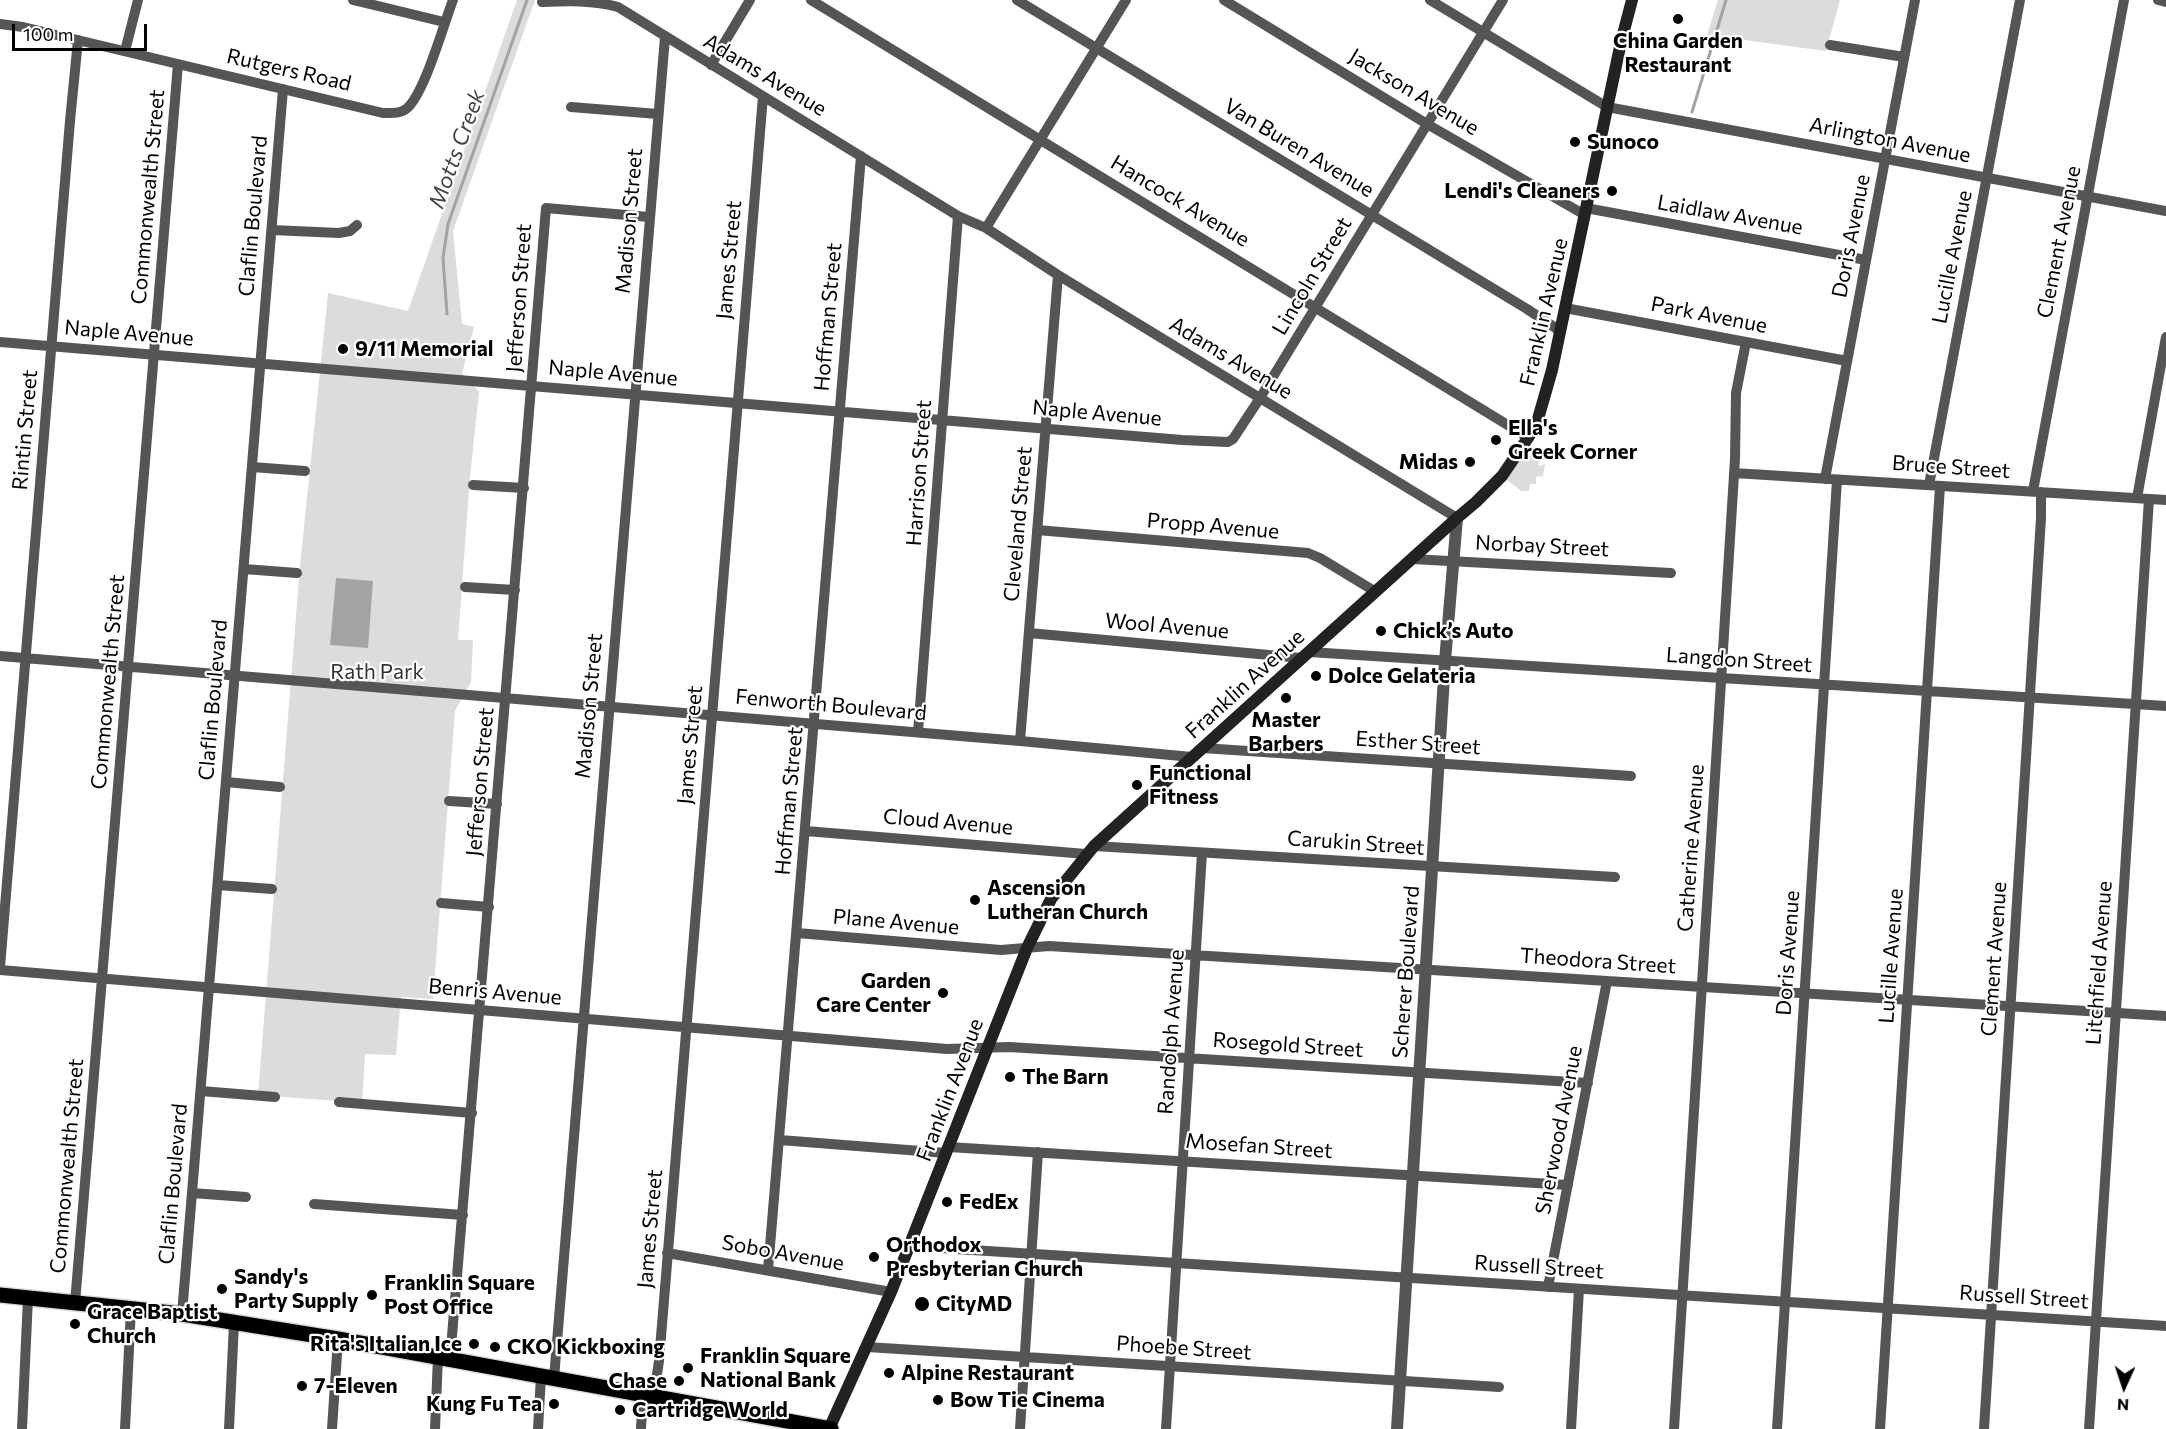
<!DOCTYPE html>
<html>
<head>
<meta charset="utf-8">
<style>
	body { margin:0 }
	#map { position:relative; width:2166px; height:1429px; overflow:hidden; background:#fff; font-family:Commissioner,sans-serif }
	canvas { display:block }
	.north { position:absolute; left:2094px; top:1357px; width:60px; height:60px; -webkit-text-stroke:4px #fff; paint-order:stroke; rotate:183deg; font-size:16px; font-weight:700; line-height:24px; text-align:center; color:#000 }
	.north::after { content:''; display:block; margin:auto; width:21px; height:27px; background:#000; clip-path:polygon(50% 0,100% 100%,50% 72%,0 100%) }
	.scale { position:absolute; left:12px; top:24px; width:135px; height:27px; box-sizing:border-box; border:3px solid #000; border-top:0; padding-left:8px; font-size:18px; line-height:21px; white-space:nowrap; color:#000; -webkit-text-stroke:4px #fff; paint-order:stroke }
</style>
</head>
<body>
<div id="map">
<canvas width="2166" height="1429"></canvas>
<div class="north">N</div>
<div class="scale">100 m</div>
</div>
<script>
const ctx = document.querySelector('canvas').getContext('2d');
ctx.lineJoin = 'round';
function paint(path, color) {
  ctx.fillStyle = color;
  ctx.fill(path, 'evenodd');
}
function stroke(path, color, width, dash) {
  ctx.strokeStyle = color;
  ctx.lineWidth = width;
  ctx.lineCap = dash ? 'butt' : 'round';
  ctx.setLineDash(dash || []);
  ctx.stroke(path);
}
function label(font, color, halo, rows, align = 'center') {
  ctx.font = font + ' Commissioner,sans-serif';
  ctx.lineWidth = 4.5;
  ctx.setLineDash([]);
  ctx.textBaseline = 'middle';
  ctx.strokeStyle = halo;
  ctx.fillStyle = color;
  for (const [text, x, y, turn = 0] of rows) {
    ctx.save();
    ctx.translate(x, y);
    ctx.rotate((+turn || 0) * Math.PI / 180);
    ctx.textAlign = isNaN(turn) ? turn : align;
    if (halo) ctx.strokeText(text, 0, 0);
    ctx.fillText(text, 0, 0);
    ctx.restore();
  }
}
paint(new Path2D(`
	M 517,0 L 535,0 L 453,231 L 462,324 L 474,327 L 462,373 L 479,392 L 470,477 L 458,640 L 473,640 L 471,682 L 455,711 L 433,999 L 401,997 L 396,1055 L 365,1054 L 362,1103 L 258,1095 L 300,566 L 328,293 L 408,311 Z
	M 1718,0 L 1840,0 L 1826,51 L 1707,35 Z
	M 1526,442 L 1542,452 L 1543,457 L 1538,464 L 1539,466 L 1545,464 L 1543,476 L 1536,477 L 1536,484 L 1530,484 L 1529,491 L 1521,491 L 1502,476 Z`), '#dcdcdc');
paint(new Path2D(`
	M 336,578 L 373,581 L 368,648 L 330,645 Z`), '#a3a3a3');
stroke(new Path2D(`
	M 1692,112 L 1726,0
	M 447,314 L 443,258 L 448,224 L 527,0`), '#a3a3a3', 3);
const primary = new Path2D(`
	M 0,1295 L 182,1314 L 338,1339 L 831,1429`);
stroke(primary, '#dbdbdb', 18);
stroke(new Path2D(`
	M 353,0 L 444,22
	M 811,0 L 1529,438
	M 1017,0 L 1527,309 L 1560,331
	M 1224,0 L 1427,124 L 1585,215
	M 1430,0 L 1607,107 L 2166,211
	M 2158,0 L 2166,2
	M 542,2 C 568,1 592,0 618,7 L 958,216 L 986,228 L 1058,275 L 1457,518
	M 0,24 L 23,27 L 383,113 C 391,113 400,114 406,109 C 424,96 444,23 453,0
	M 1830,45 L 1904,57
	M 125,51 L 138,0
	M 711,65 L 750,0
	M 571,107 L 658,114
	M 1586,208 L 1866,260
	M 986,228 L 1126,0
	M 272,230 L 339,233 L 350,231 L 357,225
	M 1565,308 L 1847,361
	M 0,342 L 1182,440 L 1228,442 L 1233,439 L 1260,398 L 1503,0
	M 252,467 L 305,471
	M 1734,473 L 2166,500
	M 1825,479 L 1915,0
	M 473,485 L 524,488
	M 1929,485 L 2020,0
	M 2033,491 L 2124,0
	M 2137,498 L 2166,337
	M 1037,530 L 1308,553 L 1320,558 L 1376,592
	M 1412,559 L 1671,573
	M 244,569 L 297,573
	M 465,587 L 515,590
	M 1029,633 L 1302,658
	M 1309,652 L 2166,706
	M 0,656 L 1020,741 L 1192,757
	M 918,732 L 958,216
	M 1020,741 L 1058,275
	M 1202,748 L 1631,776
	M 226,782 L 280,787
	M 449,801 L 497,804
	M 806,831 L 1086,854
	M 1094,846 L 1615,877
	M 218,885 L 272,889
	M 441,903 L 489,907
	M 797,933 L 1001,950 L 1049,946 L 2166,1016
	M 0,967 L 70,121 L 78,40
	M 0,970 L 947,1049 L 1009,1047 L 1588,1083
	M 201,1091 L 275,1097
	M 339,1102 L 472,1113
	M 780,1140 L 946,1153
	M 948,1147 L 1568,1185
	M 192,1193 L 246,1197
	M 314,1204 L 463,1215
	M 909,1246 L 2166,1326
	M 667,1253 L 891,1292
	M 768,1270 L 861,156
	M 1548,1287 L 1607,981
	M 75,1303 L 178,64
	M 182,1314 L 283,89
	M 867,1347 L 1499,1387
	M 450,1360 L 546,208 L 649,217
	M 554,1378 L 665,37
	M 22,1429 L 28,1298
	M 125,1429 L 131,1309
	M 229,1429 L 234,1323
	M 332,1429 L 338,1339
	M 435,1429 L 438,1357
	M 538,1429 L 541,1376
	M 641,1429 L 642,1410 L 656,1381 L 659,1361 L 763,96
	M 1020,1429 L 1038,1152
	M 1166,1429 L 1202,853
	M 1571,1429 L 1579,1289
	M 1674,1429 L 1735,459 L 1736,393 L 1746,342
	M 1777,1429 L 1837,480
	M 1880,1429 L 1940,486
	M 1984,1429 L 2041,518 L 2041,492
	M 2089,1429 L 2149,499`), '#555', 10);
stroke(new Path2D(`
	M 1397,1429 L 1445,661 L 1457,518`), '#555', 12);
stroke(new Path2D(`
	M 829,1429 L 891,1292 L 1027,948 L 1051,899 L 1094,846 L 1457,518 L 1476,502 L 1502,476 L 1536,426 L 1552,370 L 1621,42 L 1632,0`), '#222', 12);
stroke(primary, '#000', 15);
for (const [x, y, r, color] of [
	[1678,19,6,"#000"],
	[1575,142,6,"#000"],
	[1612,191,6,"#000"],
	[343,349,6,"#000"],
	[1496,440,6,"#000"],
	[1470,462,6,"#000"],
	[1381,631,6,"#000"],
	[1316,676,6,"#000"],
	[1286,698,6,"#000"],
	[1137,785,6,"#000"],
	[975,900,6,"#000"],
	[943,993,6,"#000"],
	[1010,1077,6,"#000"],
	[947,1202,6,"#000"],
	[874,1257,6,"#000"],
	[222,1289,6,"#000"],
	[372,1295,6,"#000"],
	[922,1304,8,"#000"],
	[75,1324,6,"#000"],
	[474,1344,6,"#000"],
	[495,1347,6,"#000"],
	[688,1368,6,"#000"],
	[889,1373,6,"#000"],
	[679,1381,6,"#000"],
	[302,1386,6,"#000"],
	[938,1400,6,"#000"],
	[554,1404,6,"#000"],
	[620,1410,6,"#000"]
]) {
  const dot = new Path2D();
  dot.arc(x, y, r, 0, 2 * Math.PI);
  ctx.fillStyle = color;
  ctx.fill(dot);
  stroke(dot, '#fff', 2);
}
label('bold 21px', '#000', '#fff', [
	["China Garden",1678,41,"center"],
	["Restaurant",1678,65,"center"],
	["Sunoco",1587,142],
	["Lendi's Cleaners",1600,191,"right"],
	["9/11 Memorial",355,349],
	["Ella's",1508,428],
	["Greek Corner",1508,452],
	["Midas",1458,462,"right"],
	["Chick’s Auto",1393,631],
	["Dolce Gelateria",1328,676],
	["Master",1286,720,"center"],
	["Barbers",1286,744,"center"],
	["Functional",1149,773],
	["Fitness",1149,797],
	["Ascension",987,888],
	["Lutheran Church",987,912],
	["Garden",931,981,"right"],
	["Care Center",931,1005,"right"],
	["The Barn",1022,1077],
	["FedEx",959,1202],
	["Orthodox",886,1245],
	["Presbyterian Church",886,1269],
	["Sandy's",234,1277],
	["Party Supply",234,1301],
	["Franklin Square",384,1283],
	["Post Office",384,1307],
	["CityMD",936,1304],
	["Grace Baptist",87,1312],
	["Church",87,1336],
	["Rita's Italian Ice",462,1344,"right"],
	["CKO Kickboxing",507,1347],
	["Franklin Square",700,1356],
	["National Bank",700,1380],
	["Alpine Restaurant",901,1373],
	["Chase",667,1381,"right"],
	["7-Eleven",314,1386],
	["Bow Tie Cinema",950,1400],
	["Kung Fu Tea",542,1404,"right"],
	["Cartridge World",632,1410]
], 'left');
label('21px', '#000', '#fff', [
	["Rutgers Road",289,70,13],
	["Adams Avenue",765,75,31],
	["Jackson Avenue",1414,92,31],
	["Arlington Avenue",1890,140,11],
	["Van Buren Avenue",1299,148,31],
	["Commonwealth Street",148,197,-85],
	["Hancock Avenue",1180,201,31],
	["Laidlaw Avenue",1730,215,10],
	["Claflin Boulevard",253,216,-85],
	["Madison Street",629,221,-85],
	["Doris Avenue",1851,236,-79],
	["Clement Avenue",2059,242,-79],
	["Lucille Avenue",1952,257,-79],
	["James Street",729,260,-85],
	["Lincoln Street",1312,276,-59],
	["Jefferson Street",519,298,-86],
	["Franklin Avenue",1544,312,-77],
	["Park Avenue",1709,315,11],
	["Hoffman Street",828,317,-85],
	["Naple Avenue",129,333,5],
	["Adams Avenue",1231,358,31],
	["Naple Avenue",613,373,5],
	["Naple Avenue",1097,413,5],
	["Rintin Street",25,430,-85],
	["Bruce Street",1951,467,4],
	["Harrison Street",919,473,-86],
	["Cleveland Street",1018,524,-85],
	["Propp Avenue",1213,526,5],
	["Norbay Street",1542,546,3],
	["Wool Avenue",1167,626,5],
	["Langdon Street",1739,660,4],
	["Commonwealth Street",108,682,-85],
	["Franklin Avenue",1245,684,-42],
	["Claflin Boulevard",213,700,-85],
	["Fenworth Boulevard",831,705,5],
	["Madison Street",589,706,-85],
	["Esther Street",1418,743,4],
	["James Street",690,745,-85],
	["Jefferson Street",480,782,-85],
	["Hoffman Street",789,801,-85],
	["Cloud Avenue",948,822,5],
	["Carukin Street",1356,843,4],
	["Catherine Avenue",1691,848,-86],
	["Plane Avenue",896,922,5],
	["Doris Avenue",1788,953,-86],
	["Lucille Avenue",1891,956,-86],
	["Clement Avenue",1994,959,-86],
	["Theodora Street",1598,961,4],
	["Litchfield Avenue",2099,963,-86],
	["Scherer Boulevard",1406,972,-86],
	["Benris Avenue",495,992,5],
	["Randolph Avenue",1171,1032,-86],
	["Rosegold Street",1288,1045,4],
	["Franklin Avenue",950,1090,-69],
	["Sherwood Avenue",1559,1130,-79],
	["Mosefan Street",1259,1146,4],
	["Commonwealth Street",67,1166,-85],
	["Claflin Boulevard",173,1184,-85],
	["James Street",650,1229,-85],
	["Sobo Avenue",783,1253,10],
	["Russell Street",1539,1267,4],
	["Russell Street",2024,1297,4],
	["Phoebe Street",1184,1348,4]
]);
label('21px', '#333', '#fff', [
	["Rath Park",377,672]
]);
label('italic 22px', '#444', '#fff', [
	["Motts Creek",457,149,-70]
]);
</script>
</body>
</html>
